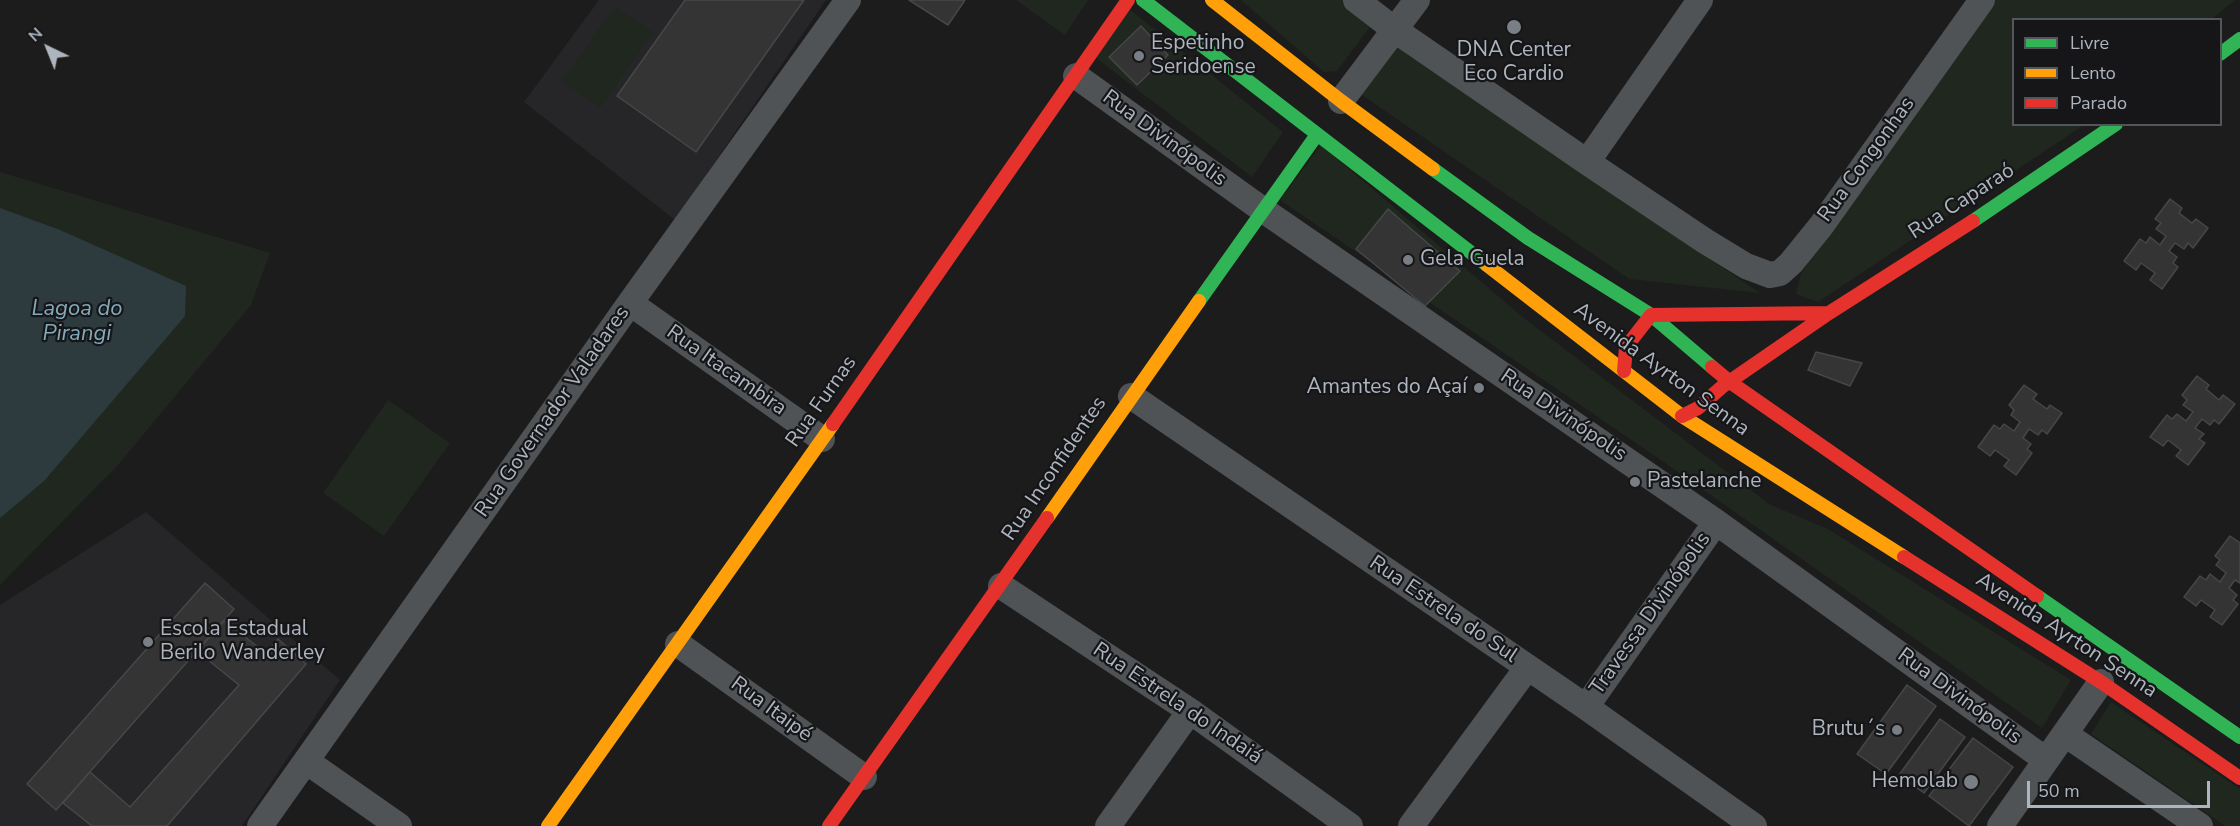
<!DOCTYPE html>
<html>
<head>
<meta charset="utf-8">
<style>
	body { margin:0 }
	#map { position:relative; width:2240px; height:826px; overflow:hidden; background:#1c1c1c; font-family:"Nunito Sans",sans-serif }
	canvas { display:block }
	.legend { position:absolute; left:2012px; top:18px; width:210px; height:108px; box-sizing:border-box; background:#161619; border:2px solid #52565b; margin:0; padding:8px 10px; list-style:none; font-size:18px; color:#adb5be }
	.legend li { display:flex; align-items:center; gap:12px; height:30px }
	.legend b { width:30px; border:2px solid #52565b }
	.north { position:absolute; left:18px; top:18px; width:60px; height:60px; -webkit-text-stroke:4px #161619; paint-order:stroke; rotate:317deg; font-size:16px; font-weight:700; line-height:24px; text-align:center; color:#adb5be }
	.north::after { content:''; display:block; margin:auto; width:21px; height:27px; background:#adb5be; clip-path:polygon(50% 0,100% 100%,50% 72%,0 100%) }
	.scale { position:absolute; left:2027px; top:781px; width:183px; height:27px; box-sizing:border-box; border:3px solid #adb5be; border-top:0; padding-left:8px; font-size:18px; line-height:21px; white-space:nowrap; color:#adb5be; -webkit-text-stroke:4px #161619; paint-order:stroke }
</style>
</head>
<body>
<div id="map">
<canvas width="2240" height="826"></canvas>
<ul class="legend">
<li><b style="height:8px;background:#30b455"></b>Livre</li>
<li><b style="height:8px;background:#ff9f0a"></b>Lento</li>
<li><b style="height:8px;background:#e5322d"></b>Parado</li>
</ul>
<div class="north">N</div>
<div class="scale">50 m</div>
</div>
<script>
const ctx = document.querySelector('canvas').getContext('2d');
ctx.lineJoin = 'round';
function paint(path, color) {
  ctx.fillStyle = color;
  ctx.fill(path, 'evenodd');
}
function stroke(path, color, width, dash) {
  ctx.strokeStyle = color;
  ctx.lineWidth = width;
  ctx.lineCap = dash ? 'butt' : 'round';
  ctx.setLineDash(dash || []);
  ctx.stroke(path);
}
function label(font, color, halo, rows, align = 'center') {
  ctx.font = font + ' "Nunito Sans",sans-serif';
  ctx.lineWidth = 4.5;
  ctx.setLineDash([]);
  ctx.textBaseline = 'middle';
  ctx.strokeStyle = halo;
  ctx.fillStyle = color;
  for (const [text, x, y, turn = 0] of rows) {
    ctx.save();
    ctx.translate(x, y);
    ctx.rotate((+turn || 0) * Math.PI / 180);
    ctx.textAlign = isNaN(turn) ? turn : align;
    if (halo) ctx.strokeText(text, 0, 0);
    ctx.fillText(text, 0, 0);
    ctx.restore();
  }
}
paint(new Path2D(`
	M 599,0 L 826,0 L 675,220 L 524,102 Z
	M 146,512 L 340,680 L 242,826 L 0,826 L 0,605 Z`), '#262629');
paint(new Path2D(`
	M 1016,0 L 1088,0 L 1065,35 Z
	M 1241,0 L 1343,0 L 1367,19 L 1370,27 L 1337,71 L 1324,72 Z
	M 1992,0 L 2235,0 L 2212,19 L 2014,20 L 2014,124 L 2084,125 L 1818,302 L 1796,294 L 1801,273 L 1899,127 Z
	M 615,6 L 653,32 L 600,108 L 562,81 Z
	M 1128,8 L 1283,132 L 1252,177 L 1092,55 Z
	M 1397,47 L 1760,293 L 1629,279 L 1359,93 Z
	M 1321,145 L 1525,319 L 1769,504 L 1828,529 L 2071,680 L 2042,728 L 1668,465 L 1280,200 Z
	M 0,172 L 270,253 L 251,305 L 118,465 L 0,585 Z
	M 388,400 L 450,443 L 384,536 L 323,493 Z
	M 2111,702 L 2240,789 L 2240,826 L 2225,826 L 2091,734 Z`), '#1f271f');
paint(new Path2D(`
	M 0,208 L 60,230 L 186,286 L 185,316 L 44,481 L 0,518 Z`), '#2d3b3f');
const building = new Path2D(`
	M 685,0 L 804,0 L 696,152 L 617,96 Z
	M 909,0 L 965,0 L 948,25 Z
	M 1141,26 L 1168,55 L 1137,85 L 1109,57 Z
	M 2170,199 L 2182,208 L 2179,213 L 2192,223 L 2196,219 L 2208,228 L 2193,248 L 2188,243 L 2184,249 L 2175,243 L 2169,251 L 2177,257 L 2173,263 L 2178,267 L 2162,289 L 2150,280 L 2155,273 L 2141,263 L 2136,270 L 2124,261 L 2140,239 L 2146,243 L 2150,237 L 2160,245 L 2166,236 L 2156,229 L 2161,223 L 2155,219 Z
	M 1388,209 L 1460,271 L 1425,306 L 1356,249 Z
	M 1816,352 L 1862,363 L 1850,386 L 1808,370 Z
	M 2197,376 L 2209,385 L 2206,389 L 2219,400 L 2223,395 L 2235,404 L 2219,424 L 2214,420 L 2210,425 L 2202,419 L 2195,428 L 2204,434 L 2199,439 L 2205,443 L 2188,465 L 2176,456 L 2181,450 L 2168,440 L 2163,446 L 2150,437 L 2167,415 L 2172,419 L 2177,414 L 2186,421 L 2193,412 L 2183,405 L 2187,400 L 2182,395 Z
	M 2024,385 L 2037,394 L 2033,399 L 2047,409 L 2050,405 L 2062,413 L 2047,434 L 2042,430 L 2038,435 L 2029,429 L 2023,438 L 2031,444 L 2027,449 L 2032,453 L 2016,475 L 2004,466 L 2009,460 L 1995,450 L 1990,456 L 1978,447 L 1994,425 L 2000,429 L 2004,424 L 2014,431 L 2020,422 L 2011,415 L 2014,410 L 2009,405 Z
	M 2230,536 L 2240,543 L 2240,583 L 2235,580 L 2229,588 L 2237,595 L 2233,600 L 2238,604 L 2222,625 L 2210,617 L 2215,610 L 2201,600 L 2196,606 L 2184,597 L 2200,576 L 2206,580 L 2210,574 L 2220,582 L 2226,573 L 2216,565 L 2220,560 L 2215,556 Z
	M 205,583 L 234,609 L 56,810 L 27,784 Z
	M 224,621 L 266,653 L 278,639 L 306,664 L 167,826 L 92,826 L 63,803 L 90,772 L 130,807 L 239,685 L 197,651 Z
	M 1907,685 L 1936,706 L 1886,774 L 1857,754 Z
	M 1940,719 L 1965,737 L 1924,793 L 1899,775 Z
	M 1973,738 L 2013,767 L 1969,826 L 1929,796 Z`);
paint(building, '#343435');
stroke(building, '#454748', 1.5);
stroke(new Path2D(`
	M 1356,0 L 1395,30 L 1587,162 L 1705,241 L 1746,266 L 1770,275 L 1780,273 L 1791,263 L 1821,226 L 1982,0
	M 1076,76 L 1263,210 L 1716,522 L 2046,760
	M 1341,101 L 1417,0
	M 1587,162 L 1700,0
	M 630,303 L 822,439
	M 1131,396 L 1586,707 L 1754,826
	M 1001,586 L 1190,711 L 1350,826
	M 678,644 L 864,777
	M 1586,707 L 1716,522
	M 2065,734 L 2200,826
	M 306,761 L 399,826
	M 260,826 L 630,303 L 848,0
	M 1108,826 L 1190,711
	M 1411,826 L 1527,668
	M 2000,826 L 2101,682`), '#505355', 26);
stroke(new Path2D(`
	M 1143,0 L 1487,265
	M 2220,54 L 2240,39
	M 1433,169 L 1528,238 L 1651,315 L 1712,367
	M 1973,221 L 2116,124
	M 1199,301 L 1316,136
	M 2037,596 L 2240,737`), '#30b455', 14);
stroke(new Path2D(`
	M 1212,0 L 1341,101 L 1433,169
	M 1487,265 L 1682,416 L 1904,557
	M 1047,518 L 1199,301
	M 548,826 L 833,424`), '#ff9f0a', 14);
stroke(new Path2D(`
	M 1712,367 L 1730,382 L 2037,596
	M 1624,371 L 1626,347 L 1651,315 L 1829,313
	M 1682,416 L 1698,408 L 1723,386 L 1829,313 L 1973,221
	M 833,424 L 1128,0
	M 1904,557 L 2101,682 L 2240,778
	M 829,826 L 1047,518`), '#e5322d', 14);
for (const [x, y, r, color] of [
	[1514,27,8,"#7a7f85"],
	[1139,56,6,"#7a7f85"],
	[1408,260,6,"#7a7f85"],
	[1479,388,6,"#7a7f85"],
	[1635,482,6,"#7a7f85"],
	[148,642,6,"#7a7f85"],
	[1897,730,6,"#7a7f85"],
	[1971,782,8,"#7a7f85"]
]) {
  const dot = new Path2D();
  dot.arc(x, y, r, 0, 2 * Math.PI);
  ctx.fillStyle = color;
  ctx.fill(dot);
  stroke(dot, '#161619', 2);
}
label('21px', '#adb5be', '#161619', [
	["Espetinho",1151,44],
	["Seridoense",1151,68],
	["DNA Center",1514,51,"center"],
	["Eco Cardio",1514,75,"center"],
	["Gela Guela",1420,260],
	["Amantes do Açaí",1467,388,"right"],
	["Pastelanche",1647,482],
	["Escola Estadual",160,630],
	["Berilo Wanderley",160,654],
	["Brutu´s",1885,730,"right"],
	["Hemolab",1958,782,"right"]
], 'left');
label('21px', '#adb5be', '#161619', [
	["Rua Divinópolis",1164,139,36],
	["Rua Congonhas",1867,160,-54],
	["Rua Caparaó",1962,202,-33],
	["Avenida Ayrton Senna",1661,370,36],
	["Rua Itacambira",726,371,35],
	["Rua Furnas",822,402,-55],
	["Rua Governador Valadares",553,412,-55],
	["Rua Divinópolis",1563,416,34],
	["Rua Inconfidentes",1055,469,-56],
	["Rua Estrela do Sul",1443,610,34],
	["Travessa Divinópolis",1651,614,-55],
	["Avenida Ayrton Senna",2066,636,33],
	["Rua Divinópolis",1959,697,36],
	["Rua Estrela do Indaiá",1177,704,34],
	["Rua Itaipé",771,710,36]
]);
label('italic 22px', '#82aaba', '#161619', [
	["Lagoa do",77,310],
	["Pirangi",77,335]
]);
</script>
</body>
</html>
